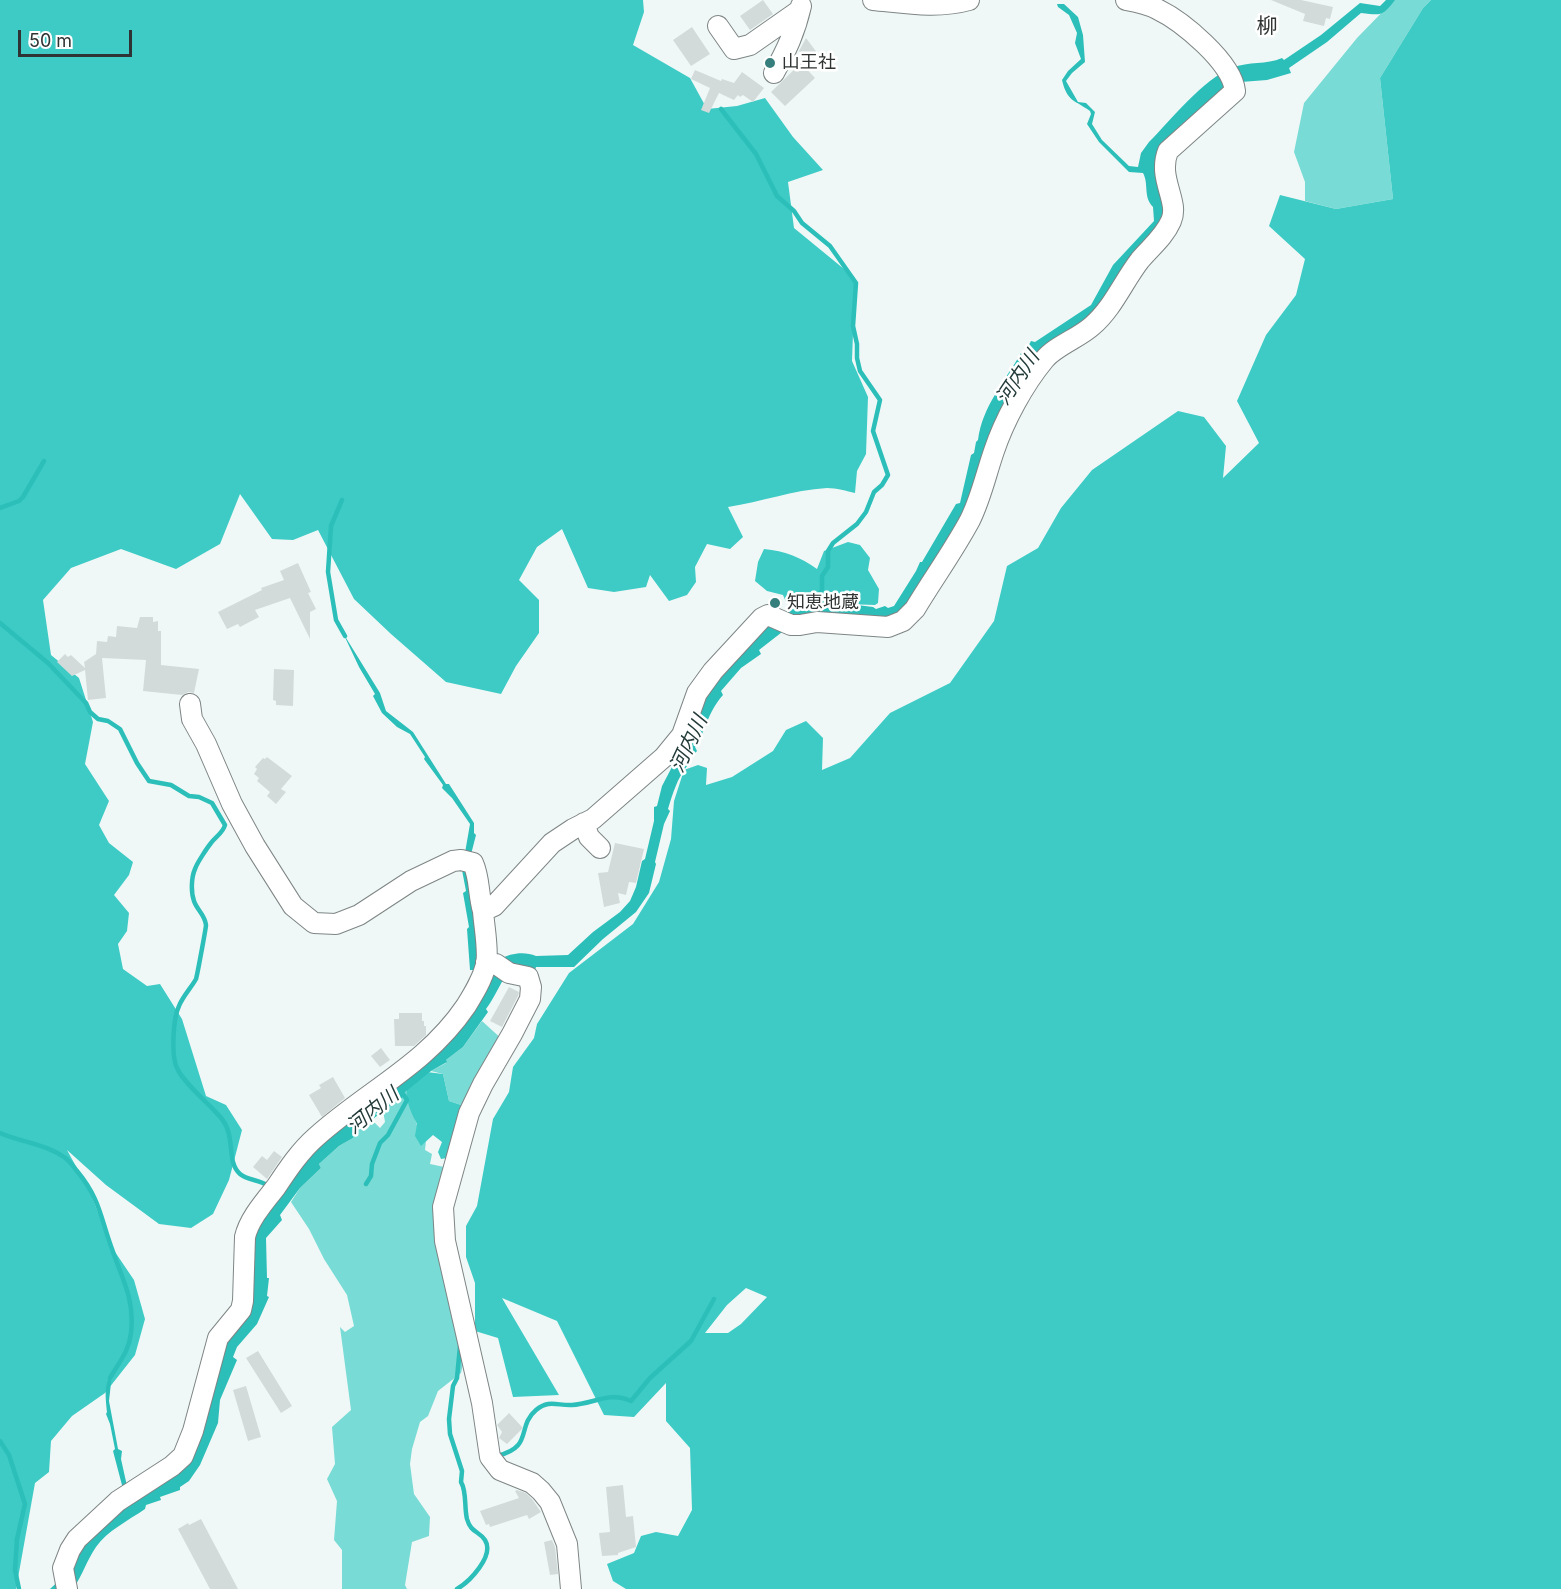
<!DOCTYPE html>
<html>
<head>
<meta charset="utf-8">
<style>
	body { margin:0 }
	#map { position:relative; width:1561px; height:1589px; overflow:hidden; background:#f0f8f7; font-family:Inter,sans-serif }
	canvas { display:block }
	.scale { position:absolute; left:18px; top:30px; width:114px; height:27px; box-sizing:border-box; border:3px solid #303333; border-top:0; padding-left:8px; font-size:18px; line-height:21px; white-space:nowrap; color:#303333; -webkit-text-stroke:4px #fff; paint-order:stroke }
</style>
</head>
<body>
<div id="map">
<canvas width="1561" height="1589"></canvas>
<div class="scale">50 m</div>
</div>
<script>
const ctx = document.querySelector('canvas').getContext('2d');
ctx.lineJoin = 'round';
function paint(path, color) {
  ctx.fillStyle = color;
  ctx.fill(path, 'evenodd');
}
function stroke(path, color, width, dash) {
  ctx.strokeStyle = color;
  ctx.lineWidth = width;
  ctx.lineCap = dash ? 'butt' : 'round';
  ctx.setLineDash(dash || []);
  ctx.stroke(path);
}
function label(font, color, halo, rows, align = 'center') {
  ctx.font = font + ' Inter,"Noto Sans JP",sans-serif';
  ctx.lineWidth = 5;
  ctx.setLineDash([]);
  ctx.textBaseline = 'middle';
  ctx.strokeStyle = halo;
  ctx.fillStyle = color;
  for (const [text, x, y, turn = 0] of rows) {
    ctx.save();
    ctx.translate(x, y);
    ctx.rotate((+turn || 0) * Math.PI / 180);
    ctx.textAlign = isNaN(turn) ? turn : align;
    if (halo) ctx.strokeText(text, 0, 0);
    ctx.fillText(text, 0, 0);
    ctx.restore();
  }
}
paint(new Path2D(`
	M 1394,0 L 1431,0 L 1423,8 L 1380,78 L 1393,199 L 1336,209 L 1305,201 L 1305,182 L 1294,152 L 1304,103 L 1357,38 Z
	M 482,1021 L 504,1041 L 467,1107 L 449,1101 L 443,1074 L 431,1071 L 446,1063 L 446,1060 L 463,1047 Z
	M 407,1090 C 408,1104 413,1113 417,1125 C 419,1131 420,1139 421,1145 L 426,1141 L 425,1150 L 432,1154 L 430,1164 L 449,1168 L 447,1174 L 466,1350 L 461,1373 L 438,1391 L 428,1416 L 420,1422 L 412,1449 L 410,1464 L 414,1494 L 430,1517 L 429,1536 L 412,1542 L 405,1585 L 407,1589 L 342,1589 L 342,1550 L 334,1540 L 337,1501 L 327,1479 L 335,1464 L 332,1427 L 351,1410 L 340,1327 L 345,1332 L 354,1326 L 347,1295 L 324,1259 L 309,1229 L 291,1202 L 300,1188 L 321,1168 L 319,1164 L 339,1146 L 353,1138 L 353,1135 L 372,1120 L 380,1128 L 385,1122 L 383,1111 L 405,1096 L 404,1093 Z`), '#79dbd5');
paint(new Path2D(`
	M 0,0 L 643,0 L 644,12 L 633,45 L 690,78 L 707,109 L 737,106 L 765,98 L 793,137 L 823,170 L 788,182 L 794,228 L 855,278 L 852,361 L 868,397 L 866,454 L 857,471 L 855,493 C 847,491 836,488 827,488 C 793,490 761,502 728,507 L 743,537 L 730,549 L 707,544 L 695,567 L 696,582 L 687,595 L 669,601 L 650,575 L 646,587 L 614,592 L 588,588 L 562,529 L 537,547 L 519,580 L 539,600 L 539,633 L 516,666 L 501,694 L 446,682 L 391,634 L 354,599 L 318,530 L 293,540 L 272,539 L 240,494 L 220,544 L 176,569 L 121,549 L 71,568 L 43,600 L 51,655 L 79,678 L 93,722 L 85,764 L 109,801 L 99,825 L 109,843 L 133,862 L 129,875 L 114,895 L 129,913 L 127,931 L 118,944 L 123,969 L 147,986 L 160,984 L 182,1019 L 206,1096 L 226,1105 L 242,1130 L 229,1180 L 213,1214 L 191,1228 L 159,1224 L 106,1185 L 67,1150 L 90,1192 L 111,1246 L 134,1280 L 145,1319 L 135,1355 L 105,1393 L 72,1416 L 51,1441 L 49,1472 L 35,1483 L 16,1589 L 0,1589 Z
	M 1431,0 L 1561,0 L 1561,1589 L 626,1589 L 613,1581 L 607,1564 L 634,1553 L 641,1536 L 656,1532 L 678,1536 L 692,1510 L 690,1448 L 666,1421 L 666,1383 L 634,1417 L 604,1415 L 557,1321 L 502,1298 L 559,1395 L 513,1397 L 498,1338 L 475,1331 L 475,1283 L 466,1257 L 466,1226 L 477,1206 L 493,1119 L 509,1092 L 513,1067 L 534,1038 L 537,1024 L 569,973 L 633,924 L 659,882 L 671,839 L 674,801 L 684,770 L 698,765 L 707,768 L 706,785 L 732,777 L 773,751 L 786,730 L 806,721 L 823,738 L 822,770 L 850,758 L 890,713 L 950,683 L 994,621 L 1007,566 L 1038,548 L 1061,508 L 1092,470 L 1178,411 L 1204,417 L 1226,446 L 1223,478 L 1259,443 L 1237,401 L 1266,335 L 1296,295 L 1305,259 L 1269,226 L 1280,195 L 1336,209 L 1393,199 L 1380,78 L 1423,8 ZM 746,1288 L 767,1297 L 741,1324 L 728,1333 L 705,1333 L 727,1305 Z
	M 848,542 L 860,545 L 870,558 L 868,570 L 879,589 L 878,603 L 875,605 L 846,604 L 833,597 L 808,597 L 786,602 L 783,595 L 767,591 L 755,581 L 758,562 L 764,549 C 785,551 800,557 817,569 L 824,551 Z
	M 419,1071 L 443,1074 L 449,1101 L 467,1107 L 453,1157 L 441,1159 L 438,1152 L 442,1142 L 433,1135 L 421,1146 L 415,1136 L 417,1124 C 412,1115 405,1100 407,1089 C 408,1083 415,1076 419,1071 Z`), '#3ecbc5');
paint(new Path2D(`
	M 1386,0 L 1395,0 C 1382,17 1381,15 1361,13 L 1327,42 L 1289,68 L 1291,73 L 1267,80 L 1241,82 L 1162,151 L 1165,216 L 1099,311 L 1055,341 L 975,493 L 907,609 L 888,620 L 786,629 L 759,650 L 761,654 L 741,668 L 721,691 L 723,695 C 707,713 707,729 695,747 L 697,751 L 686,763 L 687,766 C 677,779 673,793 668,809 L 670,811 L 664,824 L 655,862 L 656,864 L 649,893 L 636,912 L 603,939 L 574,967 L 536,967 L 535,970 L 511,969 C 501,980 496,996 486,1009 L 488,1012 L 463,1047 L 446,1060 L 447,1062 L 431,1071 L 404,1093 L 405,1096 L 383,1111 L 353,1135 L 353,1138 L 339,1146 L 319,1164 L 321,1168 L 300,1188 L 280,1215 L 282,1220 L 266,1238 L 267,1278 L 269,1278 L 267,1296 L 269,1297 L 257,1324 L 237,1347 L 233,1357 L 237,1360 L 220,1400 L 218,1423 L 200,1465 L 189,1481 L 180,1487 L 180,1490 L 160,1497 L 161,1500 L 146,1505 L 145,1509 C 129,1520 107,1531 96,1547 C 87,1560 82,1576 73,1589 L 50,1589 L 67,1573 L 85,1540 L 96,1528 L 180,1467 L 226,1337 L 249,1237 L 303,1160 L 392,1085 L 500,959 C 510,953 525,951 536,956 L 568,955 L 593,932 L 620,912 L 630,901 L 636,887 L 642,861 L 645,859 L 654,821 L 654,807 L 657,806 L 662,786 L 673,765 L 674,759 L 677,758 C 699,691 742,635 804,601 L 807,603 L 817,600 L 873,607 L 876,609 L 885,606 L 888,608 L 894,606 L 916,571 L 920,562 L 922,562 L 956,504 L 960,503 L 971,455 L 974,453 L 976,442 L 978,440 C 982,407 1005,381 1021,353 L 1025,352 L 1031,341 L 1035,342 L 1091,305 L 1113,265 L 1154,221 L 1153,207 C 1143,197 1149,184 1143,173 L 1129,172 L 1099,142 L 1087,124 L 1091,114 L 1090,111 C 1075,100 1067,102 1062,80 L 1068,71 L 1081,59 L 1075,43 L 1077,33 L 1069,15 L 1058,7 L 1057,4 L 1064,4 L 1078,17 L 1083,35 L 1085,62 L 1072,73 L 1066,81 L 1078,102 L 1086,103 L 1095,112 L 1092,124 L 1102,140 L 1129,166 L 1138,167 L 1141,153 L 1149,142 C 1171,120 1204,78 1232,68 C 1249,61 1266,65 1282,58 L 1284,60 L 1321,35 L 1360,3 L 1380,6 Z
	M 343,633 L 380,693 L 386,711 L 413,732 L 446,784 L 449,784 L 474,823 L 474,833 L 476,835 L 467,870 L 476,927 L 478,970 L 470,970 L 467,929 L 469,927 L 463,893 L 466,891 L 462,870 L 470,824 L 452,798 L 442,788 L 443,785 L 424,759 L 425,757 L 410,734 L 397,727 L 382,713 L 373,696 L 375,694 L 359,667 Z
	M 112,1374 L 109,1401 L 118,1449 L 122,1451 L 121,1459 L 127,1486 L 123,1489 L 113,1451 L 115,1449 L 110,1424 L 106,1414 L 107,1412 C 106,1400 103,1383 112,1374 Z`), '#2cbfb9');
stroke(new Path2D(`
	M 721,109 L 756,154 L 777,196 L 794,211 L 802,223 L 830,246 L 856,283 L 853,326 L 857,344 L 857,358 L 860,371 L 880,400 L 873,431 L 888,475 L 882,485 L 874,492 L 866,512 L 857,524 L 833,543 L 828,551 L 828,567 L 822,576 L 822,590 L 813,604
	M 342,500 L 331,526 L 328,572 L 336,620 L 345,636
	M 0,508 L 19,501 L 23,497 L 44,461
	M 0,623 L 48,663 L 86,703 L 90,712 L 98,719 L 108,721 L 120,729 L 137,763 L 149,781 L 171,785 L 189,796 L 199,797 L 212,803 L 225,825 C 223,833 216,836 211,843 C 207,848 197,863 195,869 C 191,878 191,893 194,901 C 197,910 205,915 206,925 C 206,928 197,976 196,979 C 191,988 183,996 179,1006 C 173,1018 171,1056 177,1068 C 184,1084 210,1104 222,1119 C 236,1137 226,1162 240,1174 C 248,1181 259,1179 268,1186
	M 0,1133 C 21,1142 45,1144 64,1157 C 69,1160 73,1166 77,1171 C 100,1199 100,1216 112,1249 C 122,1279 135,1299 131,1333 C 129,1352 119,1362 110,1378
	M 366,1184 L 371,1176 L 372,1164 L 380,1143 L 388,1135 L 407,1100 L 402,1092
	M 0,1441 L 9,1455 L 25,1504 L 17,1539 L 15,1570 L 19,1589
	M 497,1456 C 534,1447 516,1427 536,1410 C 549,1399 558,1406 572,1405 C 593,1404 610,1391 631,1401 L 650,1378 L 691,1341 L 714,1299
	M 457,1589 C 469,1582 495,1556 485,1540 C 478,1530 471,1533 467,1519 C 464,1507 467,1492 461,1482 L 462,1471 L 450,1434 L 449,1419 L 453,1386 L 457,1378 L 460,1346`), '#2cbfb9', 4.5);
paint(new Path2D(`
	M 763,0 L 773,14 L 750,30 L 740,16 Z
	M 1271,0 L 1301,0 L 1333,7 L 1330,19 L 1326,18 L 1324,26 L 1303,21 L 1305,14 Z
	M 692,27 L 710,54 L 691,66 L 673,40 Z
	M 806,38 L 818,54 L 807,62 L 799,51 Z
	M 801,63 L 815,78 L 785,106 L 771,92 Z
	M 695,70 L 721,81 L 722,79 L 734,83 L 742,72 L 764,88 L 753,102 L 743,95 L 740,97 L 738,95 L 734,100 L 719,93 L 709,113 L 701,110 L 710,88 L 691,79 Z
	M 298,563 L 311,592 L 308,593 L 316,609 L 310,612 L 310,639 L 290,598 L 255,610 L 259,617 L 240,627 L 238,624 L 227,629 L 218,612 L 262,590 L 261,588 L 284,580 L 280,571 Z
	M 140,617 L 153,617 L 153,622 L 158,621 L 158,631 L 161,631 L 161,665 L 199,669 L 194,693 L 188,692 L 182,695 L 143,691 L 146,660 L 102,658 L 106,698 L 88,700 L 85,670 L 72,676 L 57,662 L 65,654 L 68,657 L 71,655 L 85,668 L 84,662 L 96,654 L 97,641 L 107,642 L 108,636 L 116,637 L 117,626 L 137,628 Z
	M 274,669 L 294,670 L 293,706 L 276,705 L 276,701 L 273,700 Z
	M 267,757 L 292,776 L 281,789 L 286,792 L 276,804 L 267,796 L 270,792 L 257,781 L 259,778 L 254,774 L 257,769 L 255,767 L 263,758 L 265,759 Z
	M 615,843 L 644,849 L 636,883 L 629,882 L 626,895 L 618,893 L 620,903 L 604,907 L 598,873 L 608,872 Z
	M 509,987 L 519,992 L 518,996 L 502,1027 L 490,1021 Z
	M 399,1013 L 422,1013 L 422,1021 L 424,1021 L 424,1026 L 426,1026 L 426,1035 L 414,1046 L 395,1046 L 394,1019 L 399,1019 Z
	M 381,1048 L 390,1060 L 380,1067 L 371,1056 Z
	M 333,1077 L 345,1098 L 322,1117 L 309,1095 L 321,1088 L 319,1085 Z
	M 274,1151 L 282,1157 L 267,1179 L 253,1167 L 262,1156 L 267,1160 Z
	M 258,1351 L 292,1406 L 281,1413 L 246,1358 Z
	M 246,1386 L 261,1437 L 248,1441 L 233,1390 Z
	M 509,1413 L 523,1428 L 507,1444 L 499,1438 L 502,1432 L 497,1425 Z
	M 623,1485 L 626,1517 L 633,1516 L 636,1547 L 618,1553 L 618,1555 L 602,1556 L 599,1533 L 610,1532 L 606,1487 Z
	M 517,1490 L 526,1493 L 532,1499 L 541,1512 L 529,1519 L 527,1515 L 490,1527 L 489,1524 L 486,1525 L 480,1511 L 519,1498 L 515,1491 Z
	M 201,1519 L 238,1589 L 210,1589 L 178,1529 L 188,1523 L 189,1525 Z
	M 552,1540 L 555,1547 L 558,1574 L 550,1575 L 544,1542 Z`), '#d3dbda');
const minor = new Path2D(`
	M 873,0 C 905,3 937,9 969,0
	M 718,26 L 734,49 L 750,45 L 800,10
	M 774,73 C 787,49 795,32 801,6
	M 190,704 L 192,719 L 206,744 L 232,804 L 255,846 L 293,906 L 314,923 L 336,924 L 359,915 L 411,881 L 453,861 L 461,860 L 473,863 C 480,878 478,895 483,911
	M 584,823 L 589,837 L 600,848
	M 486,962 L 496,964 L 509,973 L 528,977 L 531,987 L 530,999 L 512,1034 L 483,1084 L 469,1113 L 443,1207 L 445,1241 L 482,1403 L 490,1457 L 500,1470 L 532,1483 L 541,1491 L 550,1502 L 567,1544 L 571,1589
	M 67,1589 L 63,1568 L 70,1550 L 77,1539 L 118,1501 L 172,1466 L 183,1456 L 193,1431 L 218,1338 L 241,1310 L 243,1301 L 245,1237 C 249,1219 265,1201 276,1187 C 288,1169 300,1151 316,1137 C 367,1091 426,1065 466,1006 C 474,993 482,980 486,965 C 489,951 484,926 483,911 L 494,906 L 552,843 L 573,829 L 593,819 L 664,757 L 682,735 L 697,693 L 713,671 L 762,618 L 768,615 L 791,625 L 800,625 L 817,622 L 888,627 L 903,621 L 915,609 C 933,579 954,550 970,520 C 981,498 986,474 994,451 C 1004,421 1024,384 1044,360 C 1055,346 1079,338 1092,326 C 1113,308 1123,282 1140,260 C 1151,247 1164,237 1171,221 C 1180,201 1157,179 1168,151 L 1235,91 C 1232,62 1182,21 1157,9 C 1147,4 1137,2 1126,0`);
stroke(minor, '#7e8585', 22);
stroke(minor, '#fff', 20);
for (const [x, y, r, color] of [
	[770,63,6,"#377f7c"],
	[775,603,6,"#377f7c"]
]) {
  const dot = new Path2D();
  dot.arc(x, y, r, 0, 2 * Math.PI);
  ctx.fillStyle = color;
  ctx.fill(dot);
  stroke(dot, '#fff', 2);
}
label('18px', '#303333', '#fff', [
	["山王社",782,63],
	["知恵地蔵",787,603]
], 'left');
label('italic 20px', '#233b39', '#fff', [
	["河内川",1018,378,-56],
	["河内川",689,744,-65],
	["河内川",373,1111,-39]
]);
label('21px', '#303333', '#fff', [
	["柳",1267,27]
]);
</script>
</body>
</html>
